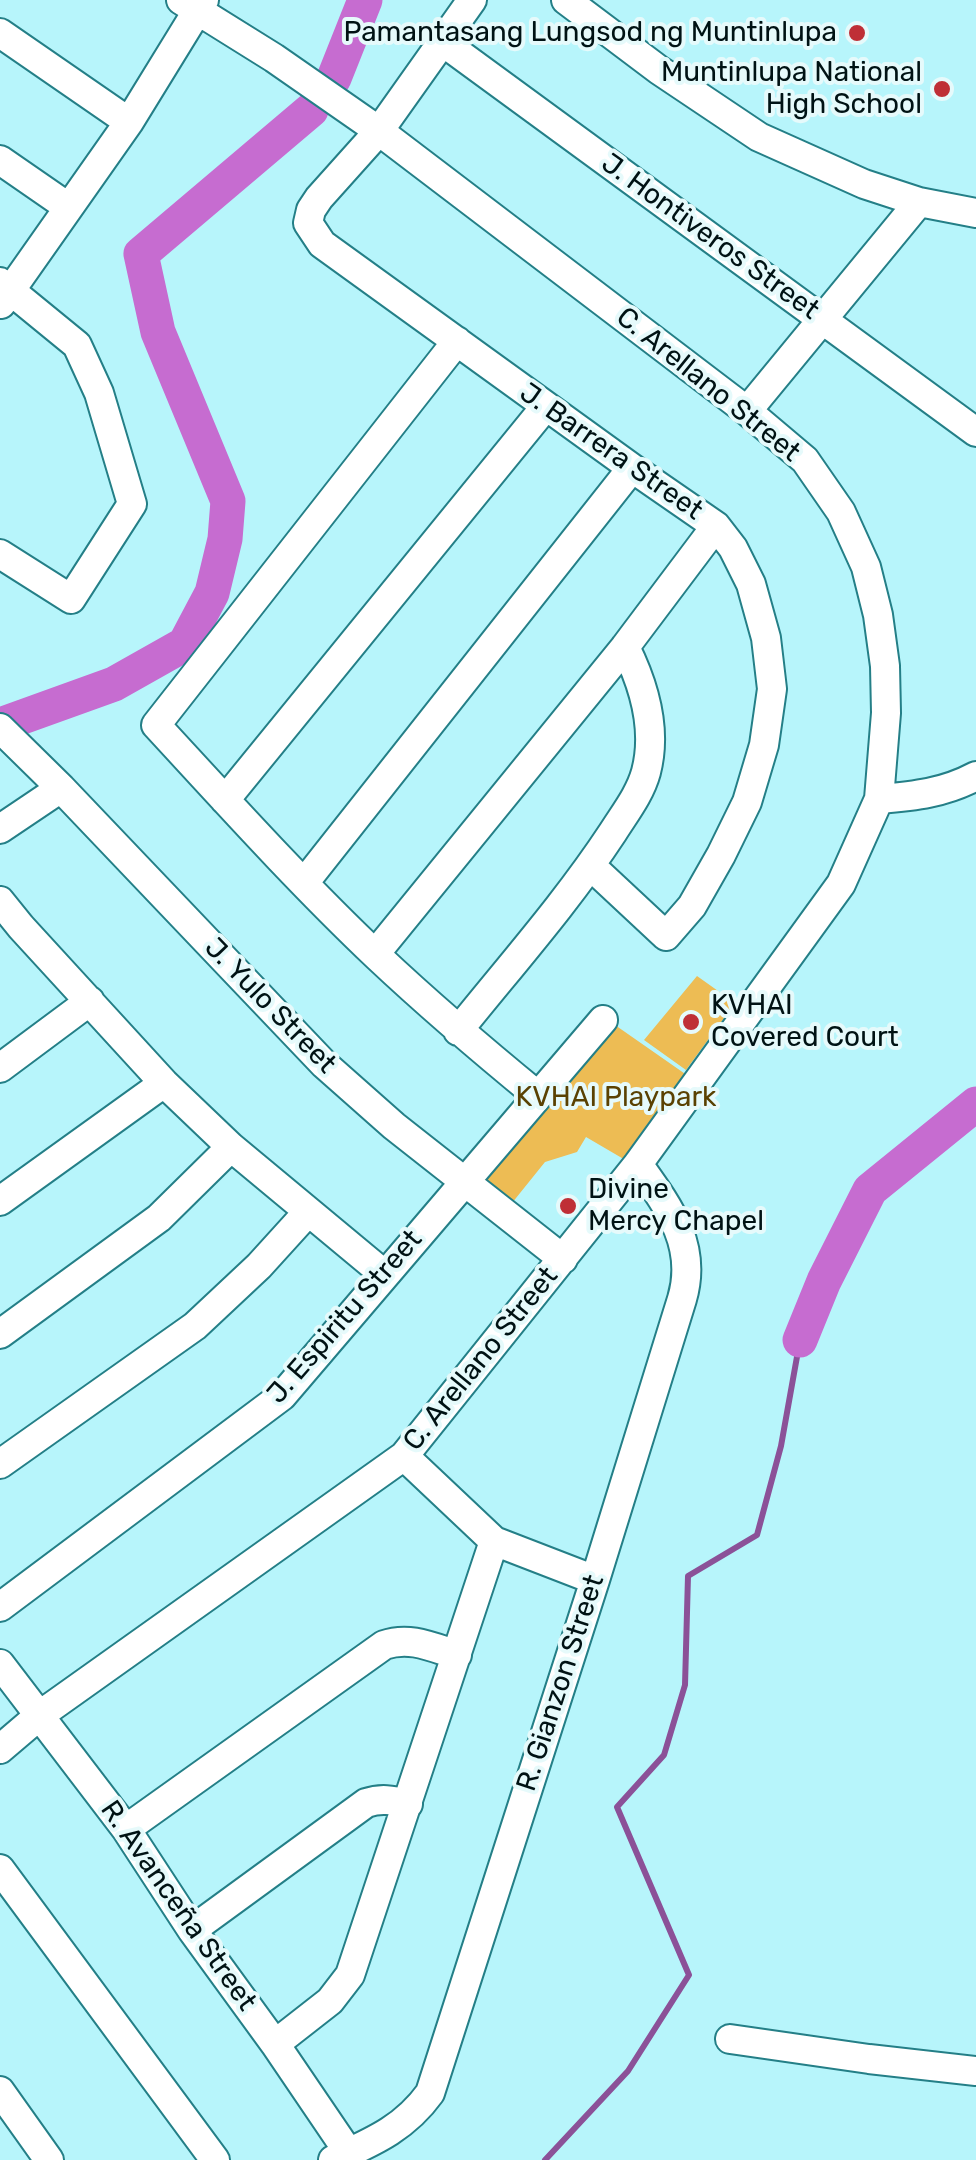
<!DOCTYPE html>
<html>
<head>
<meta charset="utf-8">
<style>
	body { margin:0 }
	canvas { display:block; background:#b7f5fb }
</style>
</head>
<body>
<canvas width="976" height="2160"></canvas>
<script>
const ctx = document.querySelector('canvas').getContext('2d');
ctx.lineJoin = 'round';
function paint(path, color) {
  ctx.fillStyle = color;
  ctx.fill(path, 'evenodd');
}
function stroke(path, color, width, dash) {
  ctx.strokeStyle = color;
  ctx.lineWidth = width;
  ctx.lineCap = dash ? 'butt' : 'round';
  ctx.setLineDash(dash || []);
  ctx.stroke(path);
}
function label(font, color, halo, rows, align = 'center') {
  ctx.font = font + ' Rubik,sans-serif';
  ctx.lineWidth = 8;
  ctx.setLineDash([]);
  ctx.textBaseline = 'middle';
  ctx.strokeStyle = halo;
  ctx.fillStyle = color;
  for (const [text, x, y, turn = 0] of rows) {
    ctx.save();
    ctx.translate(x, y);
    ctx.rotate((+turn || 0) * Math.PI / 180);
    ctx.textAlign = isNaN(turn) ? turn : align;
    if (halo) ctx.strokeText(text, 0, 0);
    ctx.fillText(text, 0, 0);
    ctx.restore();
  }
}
paint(new Path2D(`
	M 697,976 L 735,1003 L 686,1070 L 644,1040 Z
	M 615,1025 L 691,1078 L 627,1161 L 586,1137 L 577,1152 L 545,1162 L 512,1203 L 481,1181 Z`), '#edbc54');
stroke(new Path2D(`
	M 545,2160 L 628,2071 L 689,1975 L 617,1807 L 664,1755 L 685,1685 L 688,1576 L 757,1535 L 781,1446 L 800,1340`), '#8b5198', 6);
stroke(new Path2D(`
	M 334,78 L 365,0
	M 0,725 L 114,684 L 185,644 L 212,593 L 225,539 L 228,501 L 158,332 L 141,254 L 311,110
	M 800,1340 L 824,1281 L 870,1190 L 976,1104`), '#c66cd0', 35);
const minor = new Path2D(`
	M 472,0 L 379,131 L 319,198 L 311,210 L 308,223 L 322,244 L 632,468 L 716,526 L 733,548 L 751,584 L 766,638 L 772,689 L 764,745 L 747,802 L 721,855 L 692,906 L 666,936 L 591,866
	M 566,0 L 659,70 L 759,137 L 864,184 L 919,202 L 976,213
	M 0,33 L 129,122
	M 443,42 L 976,432
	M 0,160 L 68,207
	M 0,282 L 77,345 L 99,393 L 132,504 L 71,599 L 0,554
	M 1,304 L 129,122 L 204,0
	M 457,341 L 156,725 C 228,803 300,883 377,956 C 429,1005 483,1051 538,1096
	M 747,411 L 919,202
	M 0,728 L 61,788 L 324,1064 L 394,1126 L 563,1259
	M 879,799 C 915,796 944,793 976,776
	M 225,800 L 546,406
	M 0,829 L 61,788
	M 304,883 L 632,468
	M 0,901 L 21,927 L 164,1083 L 231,1147 L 385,1275
	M 375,954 L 625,647 L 716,526
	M 458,1031 C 511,965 567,902 613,832 C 625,813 640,794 646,772 C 657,730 644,685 625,647
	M 0,1068 L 90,1001
	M 0,1201 L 164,1083
	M 0,1334 L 159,1218 L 231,1147
	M 404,1456 L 494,1541 L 595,1580
	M 0,1464 L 195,1326 L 259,1266 L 308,1212
	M 0,1607 L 282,1396 L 603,1020
	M 0,1664 L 126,1829 L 192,1930 L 275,2044 L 349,2153
	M 0,1749 L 40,1715 L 404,1456 L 638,1164 L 841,884 L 879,799 L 886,713 L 885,666 L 878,615 L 866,567 L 841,512 L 805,460 L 747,411 L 379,131 L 274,58 L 181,0
	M 126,1829 L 384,1645 C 410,1636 432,1647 457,1655
	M 0,1869 L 215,2160
	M 192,1930 L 366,1803 C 381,1798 392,1800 408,1804
	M 730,2039 L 869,2059 L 976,2071
	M 275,2044 L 330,2001 L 350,1975 L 494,1541
	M 0,2091 L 49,2160
	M 333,2160 C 372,2142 404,2129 430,2093 L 595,1580 L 682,1299 C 698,1245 668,1206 638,1164`);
stroke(minor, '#247f87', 32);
stroke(minor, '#fff', 28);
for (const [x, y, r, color] of [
	[857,33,10,"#bf2f36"],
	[942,89,10,"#bf2f36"],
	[691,1022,10,"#bf2f36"],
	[568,1206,10,"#bf2f36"]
]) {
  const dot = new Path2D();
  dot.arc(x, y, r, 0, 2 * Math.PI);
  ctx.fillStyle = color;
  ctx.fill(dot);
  stroke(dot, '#e6fafb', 4);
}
label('28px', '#001214', '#e6fafb', [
	["Pamantasang Lungsod ng Muntinlupa",837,33],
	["Muntinlupa National",922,73],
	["High School",922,105],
	["KVHAI",711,1006,"left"],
	["Covered Court",711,1038,"left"],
	["Divine",588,1190,"left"],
	["Mercy Chapel",588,1222,"left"]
], 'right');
label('28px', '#001214', '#e6fafb', [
	["J. Hontiveros Street",710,237,36],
	["C. Arellano Street",708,385,39],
	["J. Barrera Street",611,452,35],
	["J. Yulo Street",270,1006,46],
	["J. Espiritu Street",345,1317,-49],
	["C. Arellano Street",481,1359,-51],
	["R. Gianzon Street",561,1683,-72],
	["R. Avanceña Street",178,1906,55]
]);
label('28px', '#5a4102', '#e6fafb', [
	["KVHAI Playpark",616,1098]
]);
</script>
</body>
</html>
